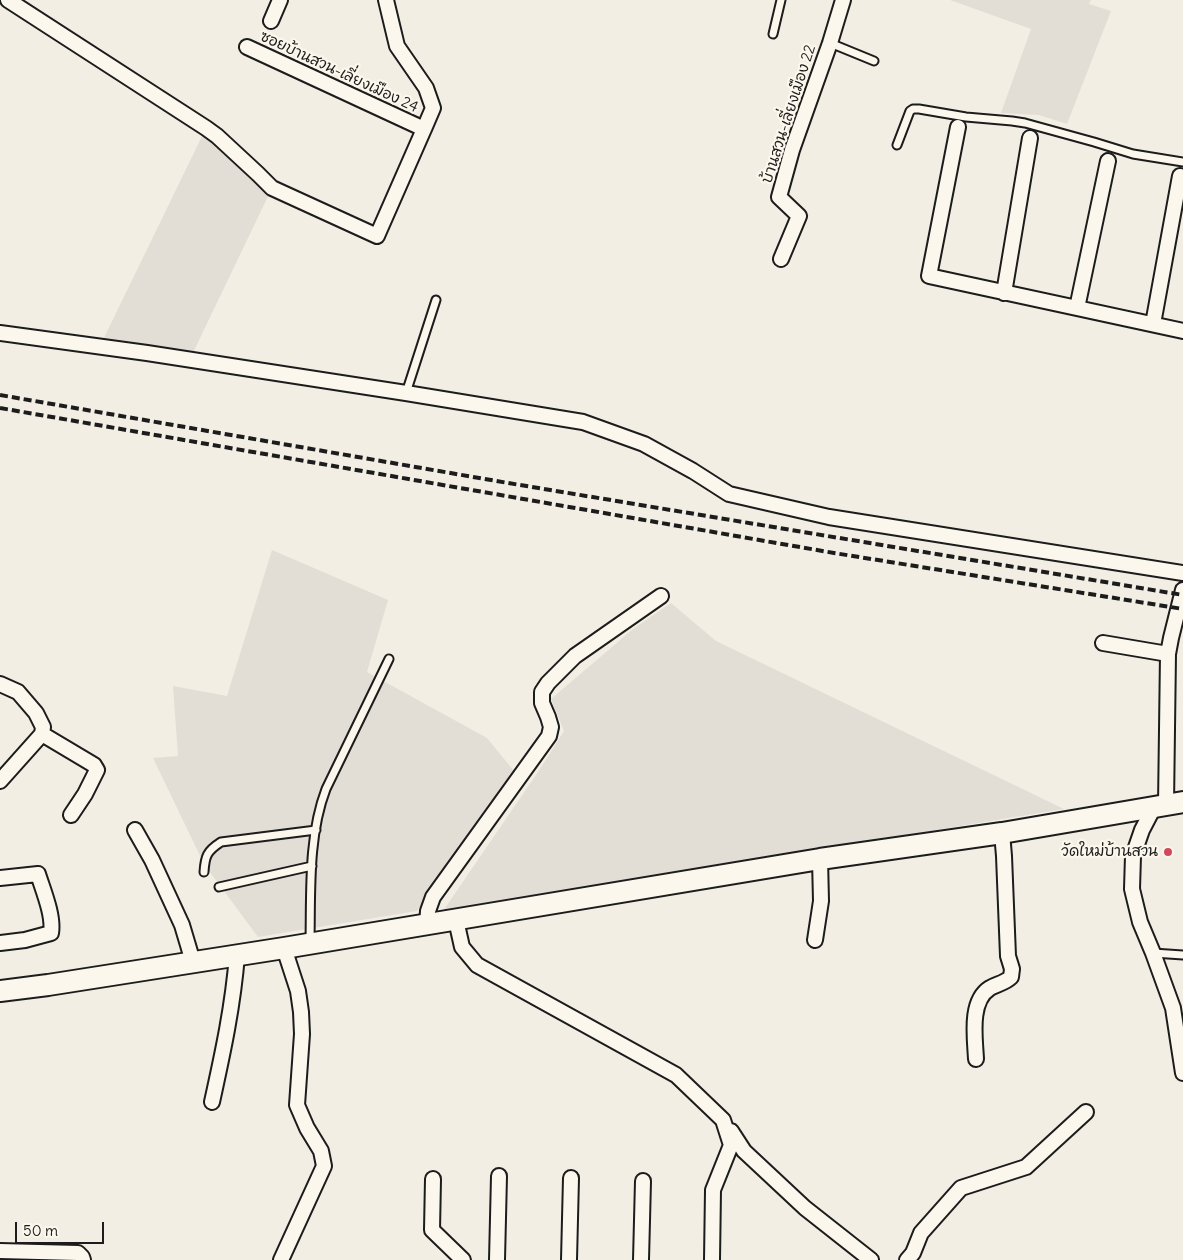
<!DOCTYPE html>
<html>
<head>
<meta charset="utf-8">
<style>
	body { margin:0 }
	#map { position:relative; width:1183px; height:1260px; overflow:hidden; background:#f2eee4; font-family:Delius,sans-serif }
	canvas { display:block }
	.scale { position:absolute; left:15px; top:1222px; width:89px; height:22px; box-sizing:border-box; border:2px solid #1c1c1c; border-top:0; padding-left:6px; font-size:15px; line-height:18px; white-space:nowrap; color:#1c1c1c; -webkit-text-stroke:4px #fbf7ec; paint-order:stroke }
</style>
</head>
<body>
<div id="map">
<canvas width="1183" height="1260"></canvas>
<div class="scale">50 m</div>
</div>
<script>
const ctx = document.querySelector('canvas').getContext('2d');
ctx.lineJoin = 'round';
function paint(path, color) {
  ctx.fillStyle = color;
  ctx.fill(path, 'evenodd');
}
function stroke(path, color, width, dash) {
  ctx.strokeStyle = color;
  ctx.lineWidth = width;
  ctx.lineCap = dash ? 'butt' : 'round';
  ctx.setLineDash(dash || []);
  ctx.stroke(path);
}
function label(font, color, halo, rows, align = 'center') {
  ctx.font = font + ' Delius,"Playpen Sans Thai",sans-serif';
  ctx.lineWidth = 4.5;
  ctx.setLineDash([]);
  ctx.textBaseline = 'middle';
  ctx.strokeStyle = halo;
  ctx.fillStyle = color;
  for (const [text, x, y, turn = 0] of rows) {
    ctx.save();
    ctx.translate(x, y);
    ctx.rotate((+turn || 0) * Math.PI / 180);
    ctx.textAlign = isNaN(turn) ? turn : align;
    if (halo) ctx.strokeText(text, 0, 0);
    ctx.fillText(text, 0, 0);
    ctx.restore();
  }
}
paint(new Path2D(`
	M 950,0 L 1091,0 L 1089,4 L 1111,11 L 1067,124 L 1039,115 L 1001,113 L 1031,29 Z
	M 206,128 L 272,188 L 190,359 L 100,346 Z
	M 272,550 L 388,600 L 367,672 L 487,738 L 514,771 L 417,911 L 258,937 L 204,864 L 153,758 L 178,756 L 173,686 L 227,696 Z
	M 671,603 L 716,641 L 1064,809 L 443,911 L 540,769 L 564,731 L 551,699 L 633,629 Z`), '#e2ded5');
const lane = new Path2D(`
	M 773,34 L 781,0
	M 830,43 L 874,61
	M 897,145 L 910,111 L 913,109 L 919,109 L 966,117 L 1012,121 L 1025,123 L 1094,142 L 1133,154 L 1183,162
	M 406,393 L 436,300
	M 204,872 C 205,856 207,851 221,842 L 316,830
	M 219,887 L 312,866
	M 310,941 C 311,892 308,836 326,789 L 389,659
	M 1153,953 L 1183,955`);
const street = new Path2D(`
	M 8,0 L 206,128 L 217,136 L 258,174 L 272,188 L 377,236 L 424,129
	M 271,21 L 280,0
	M 247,47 L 424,129 L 433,108 L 426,88 L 397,46 L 386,0
	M 958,127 L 929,276 L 1183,331
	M 781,259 L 799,216 L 779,197 L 792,150 L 830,43 L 843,0
	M 1004,293 L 1030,138
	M 1077,308 L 1108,161
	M 1153,324 L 1180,176
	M 0,333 L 147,353 L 406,393 L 583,422 L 644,444 L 693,471 L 729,494 L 829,517 L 1183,573
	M 1103,643 L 1168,654
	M 0,684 L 18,692 L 36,713 L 43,727 L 42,734 L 0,781
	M 42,734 L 94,765 L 97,770 L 85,794 L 71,815
	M 1166,805 L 1168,654 L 1171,638 L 1183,590
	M 1154,807 L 1142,830 L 1133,856 L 1132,889 L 1140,922 L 1153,953 L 1173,1008 L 1183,1073
	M 135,830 L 152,860 L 182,925 L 193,962
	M 0,878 L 38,874 C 43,890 54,916 51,933 L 25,940 L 0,943
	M 456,920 L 462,947 L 477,965 L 676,1075 L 723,1120 L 731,1145 L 713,1190 L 712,1260
	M 427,925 L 428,911 L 433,897 L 549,736 L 551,727 L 548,717 L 542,703 L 542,692 L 548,683 L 575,656 L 661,596
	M 815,940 L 821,901 L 820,859
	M 976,1059 C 975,1038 969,1001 990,988 C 997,984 1005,983 1011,977 L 1012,969 L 1008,956 L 1004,856 L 1002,833
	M 212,1102 C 223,1052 233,1006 237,955
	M 731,1131 L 744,1151 L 805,1208 L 871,1260
	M 433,1179 L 432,1230 L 463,1260
	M 0,1251 L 78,1253 L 82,1257 L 83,1260
	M 281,1260 L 324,1166 L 321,1151 L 307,1128 L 297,1105 L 302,1034 L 301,1012 L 298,991 L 284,948
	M 497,1260 L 499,1176
	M 569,1260 L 571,1178
	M 641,1260 L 643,1181
	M 907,1260 L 913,1253 L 921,1233 L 961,1188 L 1026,1167 L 1086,1112`);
const secondary = new Path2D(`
	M 0,991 L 48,985 L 284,948 L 820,859 L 1002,833 L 1183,802`);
stroke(lane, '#1c1c1c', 11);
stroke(street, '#1c1c1c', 18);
stroke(secondary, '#1c1c1c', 24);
stroke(lane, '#fbf7ec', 7);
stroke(street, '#fbf7ec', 14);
stroke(secondary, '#fbf7ec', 20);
stroke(new Path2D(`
	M 0,395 L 508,483 L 1183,595
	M 0,408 L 834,553 L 1183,609`), '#1c1c1c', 4, [8, 4]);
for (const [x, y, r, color] of [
	[1168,852,5,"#d1495b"]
]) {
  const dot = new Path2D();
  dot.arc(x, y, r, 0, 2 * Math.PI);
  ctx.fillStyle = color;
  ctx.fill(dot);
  stroke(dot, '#fbf7ec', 2);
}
label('15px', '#1c1c1c', '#fbf7ec', [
	["ซอยบ้านสวน-เลี่ยงเมือง 24",339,72,25],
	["บ้านสวน-เลี่ยงเมือง 22",789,114,-72]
]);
label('15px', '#1c1c1c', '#fbf7ec', [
	["วัดใหม่บ้านสวน",1158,852]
], 'right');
</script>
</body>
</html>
